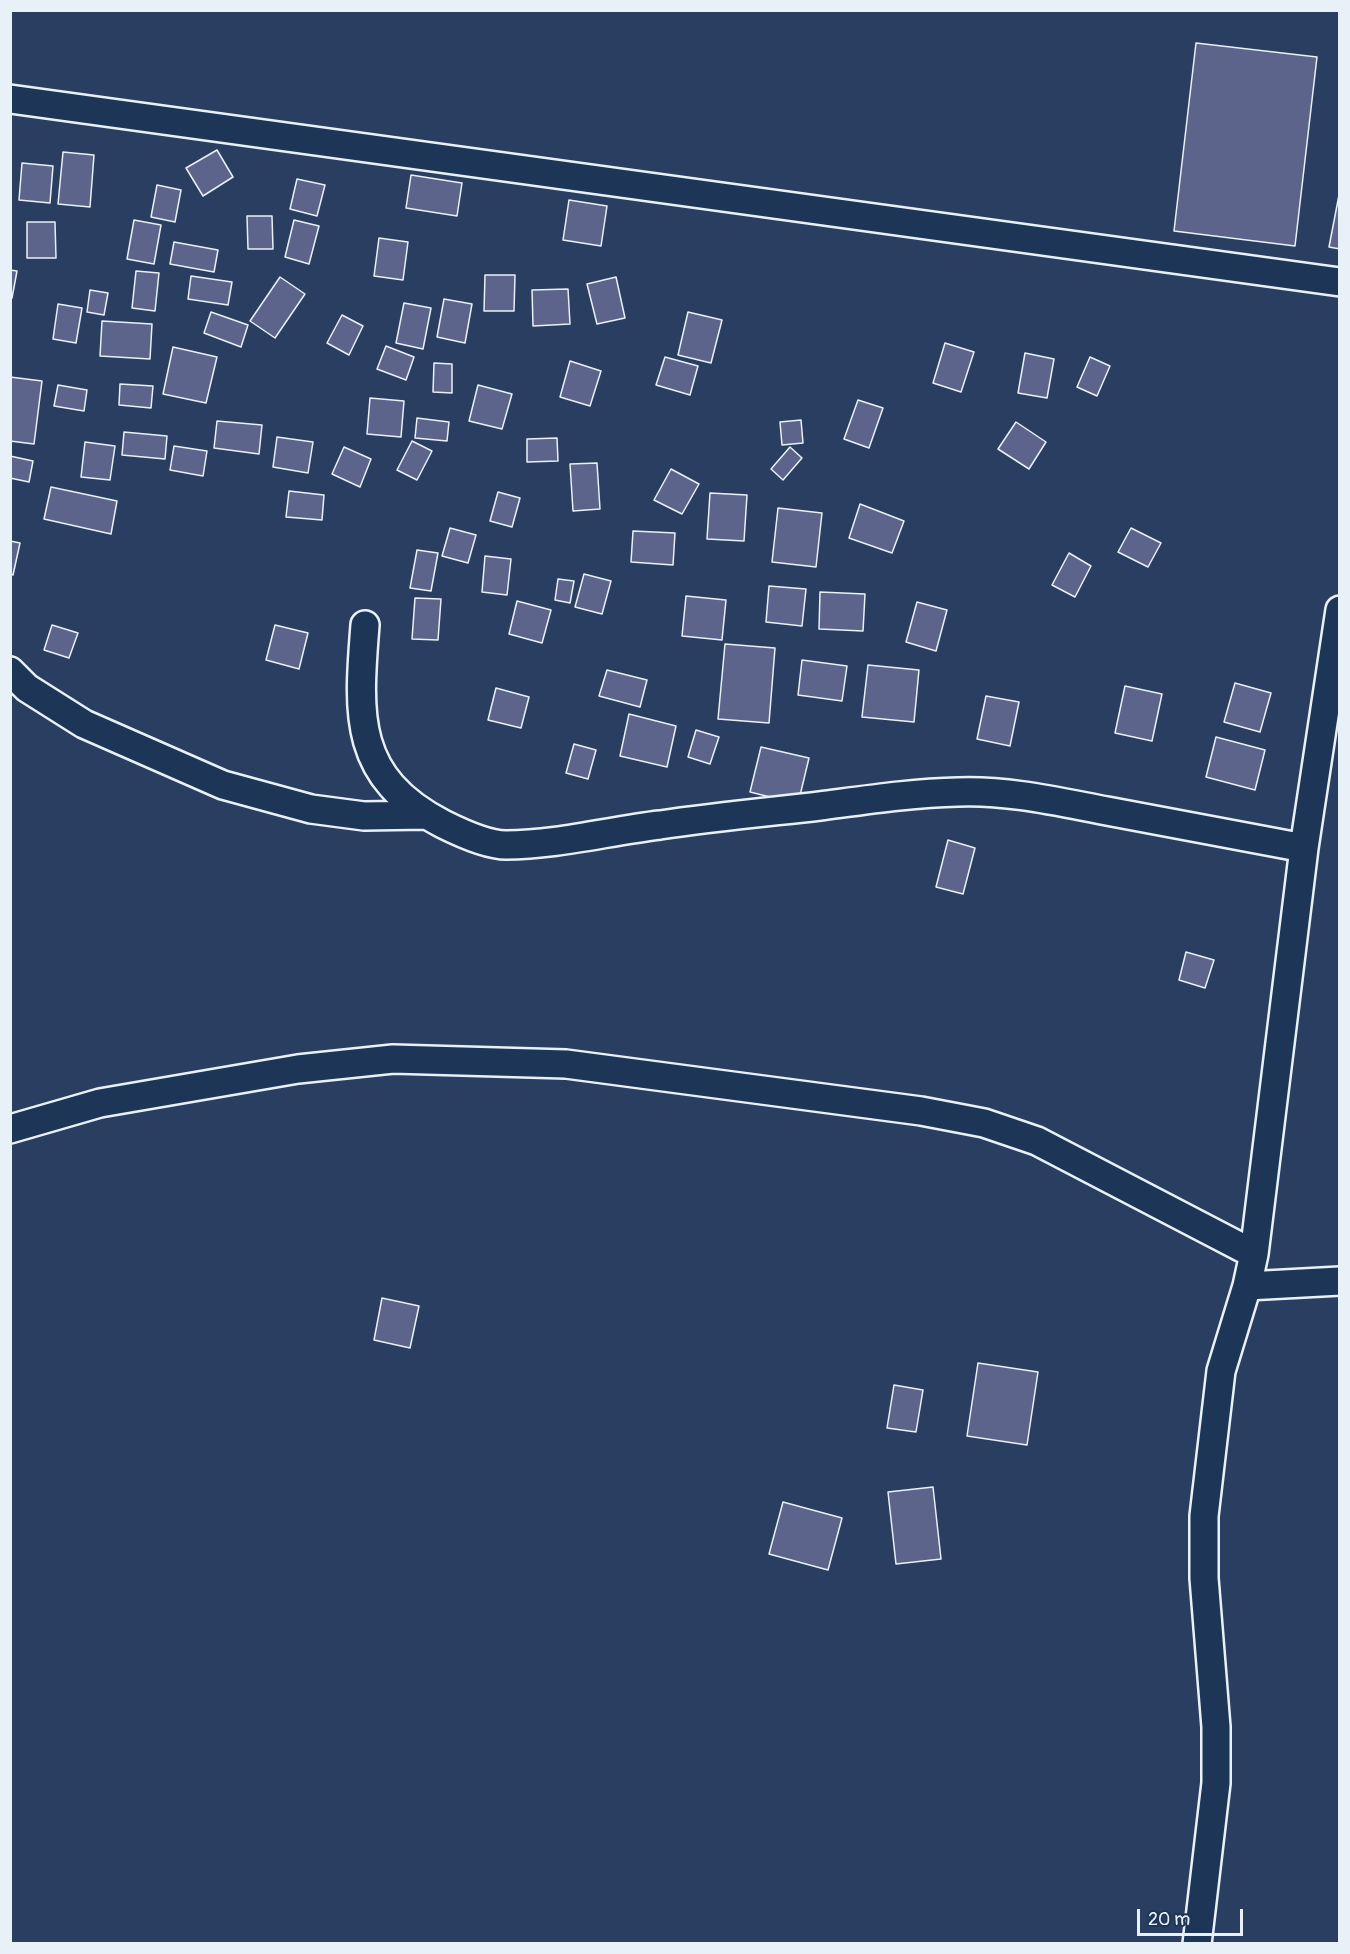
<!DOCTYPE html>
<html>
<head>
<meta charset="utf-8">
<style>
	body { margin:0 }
	#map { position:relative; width:1350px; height:1954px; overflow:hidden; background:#2a3e61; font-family:Pangolin,sans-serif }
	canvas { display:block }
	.frame { position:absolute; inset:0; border:12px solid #e8f1f8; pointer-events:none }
	.scale { position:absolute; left:1137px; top:1909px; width:106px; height:27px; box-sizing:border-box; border:3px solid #e8f1f8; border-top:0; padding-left:8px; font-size:18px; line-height:21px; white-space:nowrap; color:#e8f1f8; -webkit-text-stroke:4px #1d3557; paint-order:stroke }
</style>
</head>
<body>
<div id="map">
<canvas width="1350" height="1954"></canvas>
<div class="frame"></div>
<div class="scale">20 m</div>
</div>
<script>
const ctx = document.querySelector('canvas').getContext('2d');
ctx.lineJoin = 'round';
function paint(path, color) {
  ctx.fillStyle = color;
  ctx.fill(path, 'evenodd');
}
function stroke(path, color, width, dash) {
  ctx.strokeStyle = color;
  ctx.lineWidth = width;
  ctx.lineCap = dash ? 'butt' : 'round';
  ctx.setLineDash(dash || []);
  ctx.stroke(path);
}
const building = new Path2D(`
	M 1196,43 L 1317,57 L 1295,246 L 1174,231 Z
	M 217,150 L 233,177 L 203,196 L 186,168 Z
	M 63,152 L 94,155 L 90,207 L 58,204 Z
	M 22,163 L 53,166 L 50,203 L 19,200 Z
	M 411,175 L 462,183 L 457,216 L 406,208 Z
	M 297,179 L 325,185 L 317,216 L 290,209 Z
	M 157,185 L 181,190 L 175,222 L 151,217 Z
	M 1339,195 L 1340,195 L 1340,249 L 1329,247 Z
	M 569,200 L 607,206 L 601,246 L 563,240 Z
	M 247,216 L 272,216 L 273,249 L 248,249 Z
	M 134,220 L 161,225 L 154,264 L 127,259 Z
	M 294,220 L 319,226 L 309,264 L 285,257 Z
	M 27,222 L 55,222 L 56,258 L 27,258 Z
	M 379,238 L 408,242 L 403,280 L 374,276 Z
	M 174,242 L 218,250 L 214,272 L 170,264 Z
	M 10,270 L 17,271 L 12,298 L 10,298 Z
	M 136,271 L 159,273 L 155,311 L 132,308 Z
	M 485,275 L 515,275 L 514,311 L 484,311 Z
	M 191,276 L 232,282 L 228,305 L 188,299 Z
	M 280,277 L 305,294 L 275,338 L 250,321 Z
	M 616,277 L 625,318 L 597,324 L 587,284 Z
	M 568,289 L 570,324 L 533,326 L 532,290 Z
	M 90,290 L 108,293 L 104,315 L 87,312 Z
	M 444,299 L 472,304 L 465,343 L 437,337 Z
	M 404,303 L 431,308 L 423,349 L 396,343 Z
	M 58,304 L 82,308 L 76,343 L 53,339 Z
	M 211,312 L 248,325 L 241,347 L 204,333 Z
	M 688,312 L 722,320 L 711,363 L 678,355 Z
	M 342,315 L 363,326 L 349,355 L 327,343 Z
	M 102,321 L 152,324 L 150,359 L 100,356 Z
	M 945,343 L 974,352 L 961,392 L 933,383 Z
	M 386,346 L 414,357 L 406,380 L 377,369 Z
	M 173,347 L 217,357 L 206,403 L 163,394 Z
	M 1025,353 L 1054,359 L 1047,398 L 1018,393 Z
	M 665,357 L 698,366 L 690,395 L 656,385 Z
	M 1090,357 L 1110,366 L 1097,396 L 1077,387 Z
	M 570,361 L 601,371 L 590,406 L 560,397 Z
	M 434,363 L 452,364 L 452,393 L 433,392 Z
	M 10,377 L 42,381 L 34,444 L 10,441 Z
	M 120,384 L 153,386 L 151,408 L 119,405 Z
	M 58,385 L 87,390 L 84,411 L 54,406 Z
	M 478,385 L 512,394 L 502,429 L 469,421 Z
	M 370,398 L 404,401 L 401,437 L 367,434 Z
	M 858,400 L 883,408 L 869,448 L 844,439 Z
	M 417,418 L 449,422 L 447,441 L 415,438 Z
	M 801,420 L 803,443 L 782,445 L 780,422 Z
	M 217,421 L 262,425 L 259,454 L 214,448 Z
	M 1016,422 L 1046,442 L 1029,469 L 998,449 Z
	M 124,432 L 167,436 L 165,459 L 122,455 Z
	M 277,437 L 313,442 L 308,473 L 273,467 Z
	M 557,438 L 558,461 L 527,462 L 527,439 Z
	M 412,441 L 432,451 L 417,480 L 397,470 Z
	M 85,442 L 115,446 L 110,480 L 81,477 Z
	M 174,446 L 207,451 L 203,476 L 170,470 Z
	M 344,447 L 371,459 L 360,487 L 332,474 Z
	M 790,447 L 802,458 L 783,480 L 771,469 Z
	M 10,456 L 33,461 L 29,482 L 10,478 Z
	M 597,463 L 600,509 L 573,511 L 570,464 Z
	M 671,469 L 699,484 L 682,514 L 654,500 Z
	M 51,487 L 117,501 L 111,534 L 44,519 Z
	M 289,491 L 324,495 L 322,520 L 286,517 Z
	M 498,492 L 520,498 L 512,527 L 490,521 Z
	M 710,493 L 747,495 L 744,541 L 707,539 Z
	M 860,504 L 904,521 L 892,553 L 849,538 Z
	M 778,508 L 822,513 L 816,567 L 772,562 Z
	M 450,528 L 476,535 L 468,563 L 442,556 Z
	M 1131,528 L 1161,543 L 1148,567 L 1118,552 Z
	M 633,531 L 675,533 L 673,565 L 631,562 Z
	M 10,541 L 20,543 L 13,575 L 10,574 Z
	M 417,550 L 438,553 L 431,591 L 410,588 Z
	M 1069,553 L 1091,566 L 1075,597 L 1052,585 Z
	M 485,556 L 511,559 L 507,595 L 482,592 Z
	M 584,574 L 611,581 L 602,614 L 575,607 Z
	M 558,579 L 574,581 L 570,603 L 555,600 Z
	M 769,586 L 806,589 L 802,626 L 766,622 Z
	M 820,592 L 865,594 L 863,631 L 819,629 Z
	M 686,596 L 726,600 L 722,640 L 682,636 Z
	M 415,598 L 441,599 L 438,640 L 412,639 Z
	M 517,601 L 551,610 L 542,643 L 509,634 Z
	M 917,602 L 947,610 L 936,651 L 906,642 Z
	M 52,625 L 78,633 L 69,658 L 44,650 Z
	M 275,625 L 308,633 L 299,669 L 266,660 Z
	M 725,644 L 775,648 L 769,723 L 718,719 Z
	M 802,660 L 847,666 L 842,701 L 798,695 Z
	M 868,665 L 919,670 L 914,722 L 862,717 Z
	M 607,670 L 647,680 L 640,707 L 599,696 Z
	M 1235,683 L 1271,693 L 1260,732 L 1224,722 Z
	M 1125,686 L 1162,694 L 1152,741 L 1115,733 Z
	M 496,688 L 529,697 L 521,728 L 488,720 Z
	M 986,696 L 1019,702 L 1010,746 L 977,739 Z
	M 629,714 L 676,726 L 667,767 L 620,756 Z
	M 696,730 L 719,737 L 710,764 L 688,757 Z
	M 1216,737 L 1265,750 L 1255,790 L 1206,777 Z
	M 574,744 L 596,750 L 588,779 L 566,773 Z
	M 761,747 L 809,758 L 798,804 L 750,792 Z
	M 948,840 L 975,848 L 963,894 L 936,887 Z
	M 1186,952 L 1214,960 L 1205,988 L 1179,980 Z
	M 382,1298 L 419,1306 L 410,1348 L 374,1340 Z
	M 978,1363 L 1038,1372 L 1027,1445 L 967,1436 Z
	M 894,1385 L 923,1390 L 916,1432 L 887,1428 Z
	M 933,1487 L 941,1559 L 896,1564 L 888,1492 Z
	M 783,1502 L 842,1518 L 828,1570 L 769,1554 Z`);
paint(building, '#5c648b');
stroke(building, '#e8f1f8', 1.5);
const minor = new Path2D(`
	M 10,99 L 1340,282
	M 365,625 C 358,714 352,777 443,824 C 459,832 488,845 506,845 C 557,845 609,831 660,825 C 713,817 767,812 820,806 C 866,800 912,793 958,792 C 1008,790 1059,802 1107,811 C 1173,823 1238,836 1304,848
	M 10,671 L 27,688 L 84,724 L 223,785 L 311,809 L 364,816 L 425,815
	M 10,1129 L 100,1103 L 298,1069 L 393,1059 L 566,1064 L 921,1111 L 984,1123 L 1037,1141 L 1254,1254
	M 1247,1286 L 1340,1281
	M 1197,1944 L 1216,1783 L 1216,1727 L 1204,1578 L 1204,1516 L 1221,1371 L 1247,1286 L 1254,1254 L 1304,848 L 1340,610`);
stroke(minor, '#e8f1f8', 32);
stroke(minor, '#1d3557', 27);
</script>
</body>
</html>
